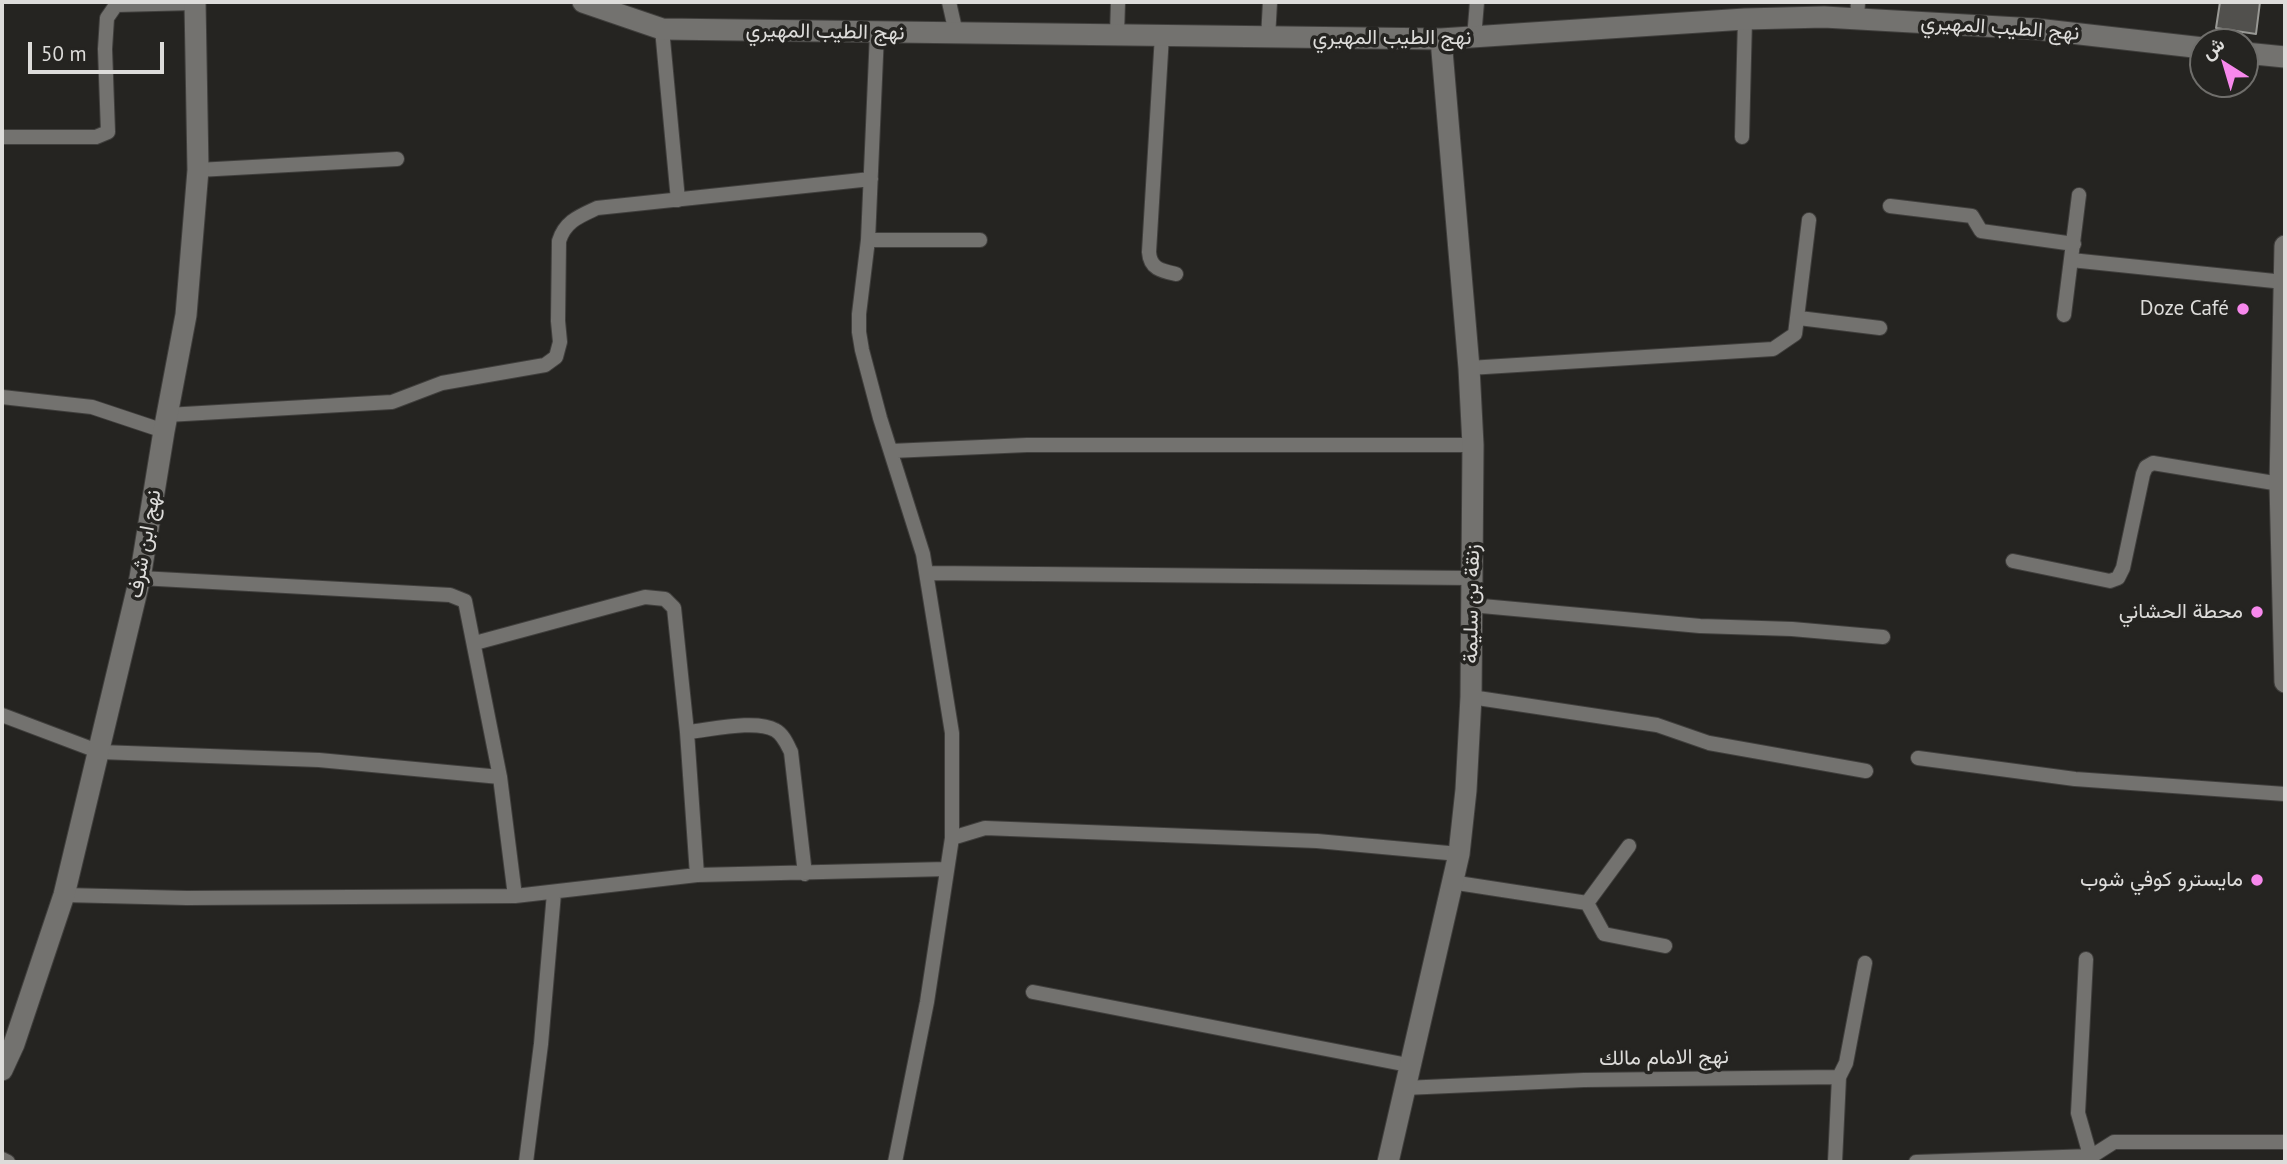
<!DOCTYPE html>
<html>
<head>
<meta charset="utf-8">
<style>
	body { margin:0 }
	#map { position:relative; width:2287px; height:1164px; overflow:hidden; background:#252421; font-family:"PT Sans",Vazirmatn,sans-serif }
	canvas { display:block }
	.frame { position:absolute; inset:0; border:4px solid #dddcda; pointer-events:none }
	.north { position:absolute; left:2189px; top:28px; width:70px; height:70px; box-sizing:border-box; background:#252421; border:2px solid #6f6e6b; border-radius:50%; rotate:323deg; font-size:19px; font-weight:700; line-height:28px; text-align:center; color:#dddcda }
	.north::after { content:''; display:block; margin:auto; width:24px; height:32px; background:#f788ec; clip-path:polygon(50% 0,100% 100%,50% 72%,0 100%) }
	.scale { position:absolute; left:28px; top:42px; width:136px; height:32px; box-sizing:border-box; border:4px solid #dddcda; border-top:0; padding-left:9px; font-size:21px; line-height:24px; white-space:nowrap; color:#dddcda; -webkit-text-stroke:5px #252421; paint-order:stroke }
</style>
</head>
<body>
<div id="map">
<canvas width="2287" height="1164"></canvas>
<div class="frame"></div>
<div class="north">ش</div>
<div class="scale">50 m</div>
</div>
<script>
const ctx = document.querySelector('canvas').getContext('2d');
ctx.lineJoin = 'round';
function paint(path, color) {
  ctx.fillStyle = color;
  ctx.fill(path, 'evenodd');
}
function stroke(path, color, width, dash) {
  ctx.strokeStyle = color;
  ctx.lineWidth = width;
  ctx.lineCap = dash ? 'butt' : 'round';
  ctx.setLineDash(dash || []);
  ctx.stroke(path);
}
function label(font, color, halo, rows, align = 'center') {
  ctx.font = font + ' "PT Sans",Vazirmatn,sans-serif';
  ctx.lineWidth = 7;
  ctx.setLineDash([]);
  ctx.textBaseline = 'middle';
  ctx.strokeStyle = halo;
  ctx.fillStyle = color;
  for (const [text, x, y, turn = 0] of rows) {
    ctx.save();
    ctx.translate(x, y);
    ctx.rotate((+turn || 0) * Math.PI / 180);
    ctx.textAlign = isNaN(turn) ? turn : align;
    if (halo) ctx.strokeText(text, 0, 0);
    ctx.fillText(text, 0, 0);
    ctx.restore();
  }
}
const building = new Path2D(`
	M 2220,2 L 2260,2 L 2256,34 L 2216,28 Z`);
paint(building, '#51504d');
stroke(building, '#999995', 2);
const street = new Path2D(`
	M 949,2 L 956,33
	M 1857,18 L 1858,2
	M 662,29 L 678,200
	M 877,33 L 868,240 L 859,314 L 859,332 L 862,350 L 880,418 L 923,554 L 952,733 L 952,838 L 927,1002 L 895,1162
	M 1117,34 L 1118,2
	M 1162,35 L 1149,252 C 1150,269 1162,271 1176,274
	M 1268,38 L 1270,2
	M 1474,38 L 1477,2
	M 2,137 L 96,137 L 108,132 L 105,49 L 107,18 L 116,5 L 195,3
	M 1742,137 L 1745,19
	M 198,170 L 397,159
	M 1890,206 L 1972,216 L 1981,231 L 2074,244
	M 868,240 L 980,240
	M 2071,260 L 2284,282
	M 2064,315 L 2079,195
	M 1799,318 L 1880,328
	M 1469,368 L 1773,349 L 1795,334 L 1809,220
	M 2,397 L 92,407 L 164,431
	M 167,415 L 392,402 L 442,383 L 545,365 L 556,357 L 560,342 L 558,321 L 559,241 C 565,221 580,216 597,208 L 871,179
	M 891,451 L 1027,445 L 1473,445
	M 2013,561 L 2110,581 L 2118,578 L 2123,568 L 2143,474 L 2146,467 L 2153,463 L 2280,484
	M 927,573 L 1472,578
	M 140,578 L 450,595 L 465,601 L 500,777 L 515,896
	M 1471,605 L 1700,626 L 1792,629 L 1883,637
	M 475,643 L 645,597 L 665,599 L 674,608 L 687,732 L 697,875
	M 1471,697 L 1657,725 L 1709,743 L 1866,771
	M 2,715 L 100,752 L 319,760 L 500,777
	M 687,732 C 710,730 756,719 775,730 C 783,734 787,744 791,752 L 805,874
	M 1918,758 L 2075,779 L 2285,794
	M 952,838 L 985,828 L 1317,841 L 1459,854
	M 1451,882 L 1587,903 L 1629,846
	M 64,895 L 187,898 L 515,896 L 697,875 L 947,869
	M 1587,903 L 1604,934 L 1665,946
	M 2086,959 L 2078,1113 L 2092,1162
	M 1033,992 L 1408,1065
	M 1839,1077 L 1846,1063 L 1865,963
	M 1404,1088 L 1584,1080 L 1839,1077 L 1835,1162
	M 2,1159 L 8,1162
	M 526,1162 L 541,1044 L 554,893
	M 1916,1162 L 2092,1156 L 2114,1142 L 2285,1142`);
const secondary = new Path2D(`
	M 583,2 L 662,29 L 1441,39 L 1745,19 L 1824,17 L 2036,29 L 2203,48
	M 2245,53 L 2285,57
	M 2285,246 L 2280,484 L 2285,682
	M 2,1070 L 14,1044 L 64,895 L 140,578 L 164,431 L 186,315 L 198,170 L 195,2
	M 1388,1162 L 1459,854 L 1466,790 L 1471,697 L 1473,445 L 1469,368 L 1441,39`);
stroke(street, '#403f3d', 16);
stroke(secondary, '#403f3d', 23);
stroke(street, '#73726f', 14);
stroke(secondary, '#73726f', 21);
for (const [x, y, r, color] of [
	[2243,309,7,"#f788ec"],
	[2257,612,7,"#f788ec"],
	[2257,880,7,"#f788ec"]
]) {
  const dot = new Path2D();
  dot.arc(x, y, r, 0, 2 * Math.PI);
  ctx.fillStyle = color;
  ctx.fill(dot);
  stroke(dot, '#252421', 2.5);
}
label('21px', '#dddcda', '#252421', [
	["نهج الطيب المهيري",2000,28,4],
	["نهج الطيب المهيري",825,32,1],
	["نهج الطيب المهيري",1392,38],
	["نهج ابن شرف",145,544,-80],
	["زنقة بن سليمة",1472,604,-89],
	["نهج الامام مالك",1664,1058,-1]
]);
label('21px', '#dddcda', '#252421', [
	["Doze Café",2229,309],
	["محطة الحشاني",2243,612],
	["مايسترو كوفي شوب",2243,880]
], 'right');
</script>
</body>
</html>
